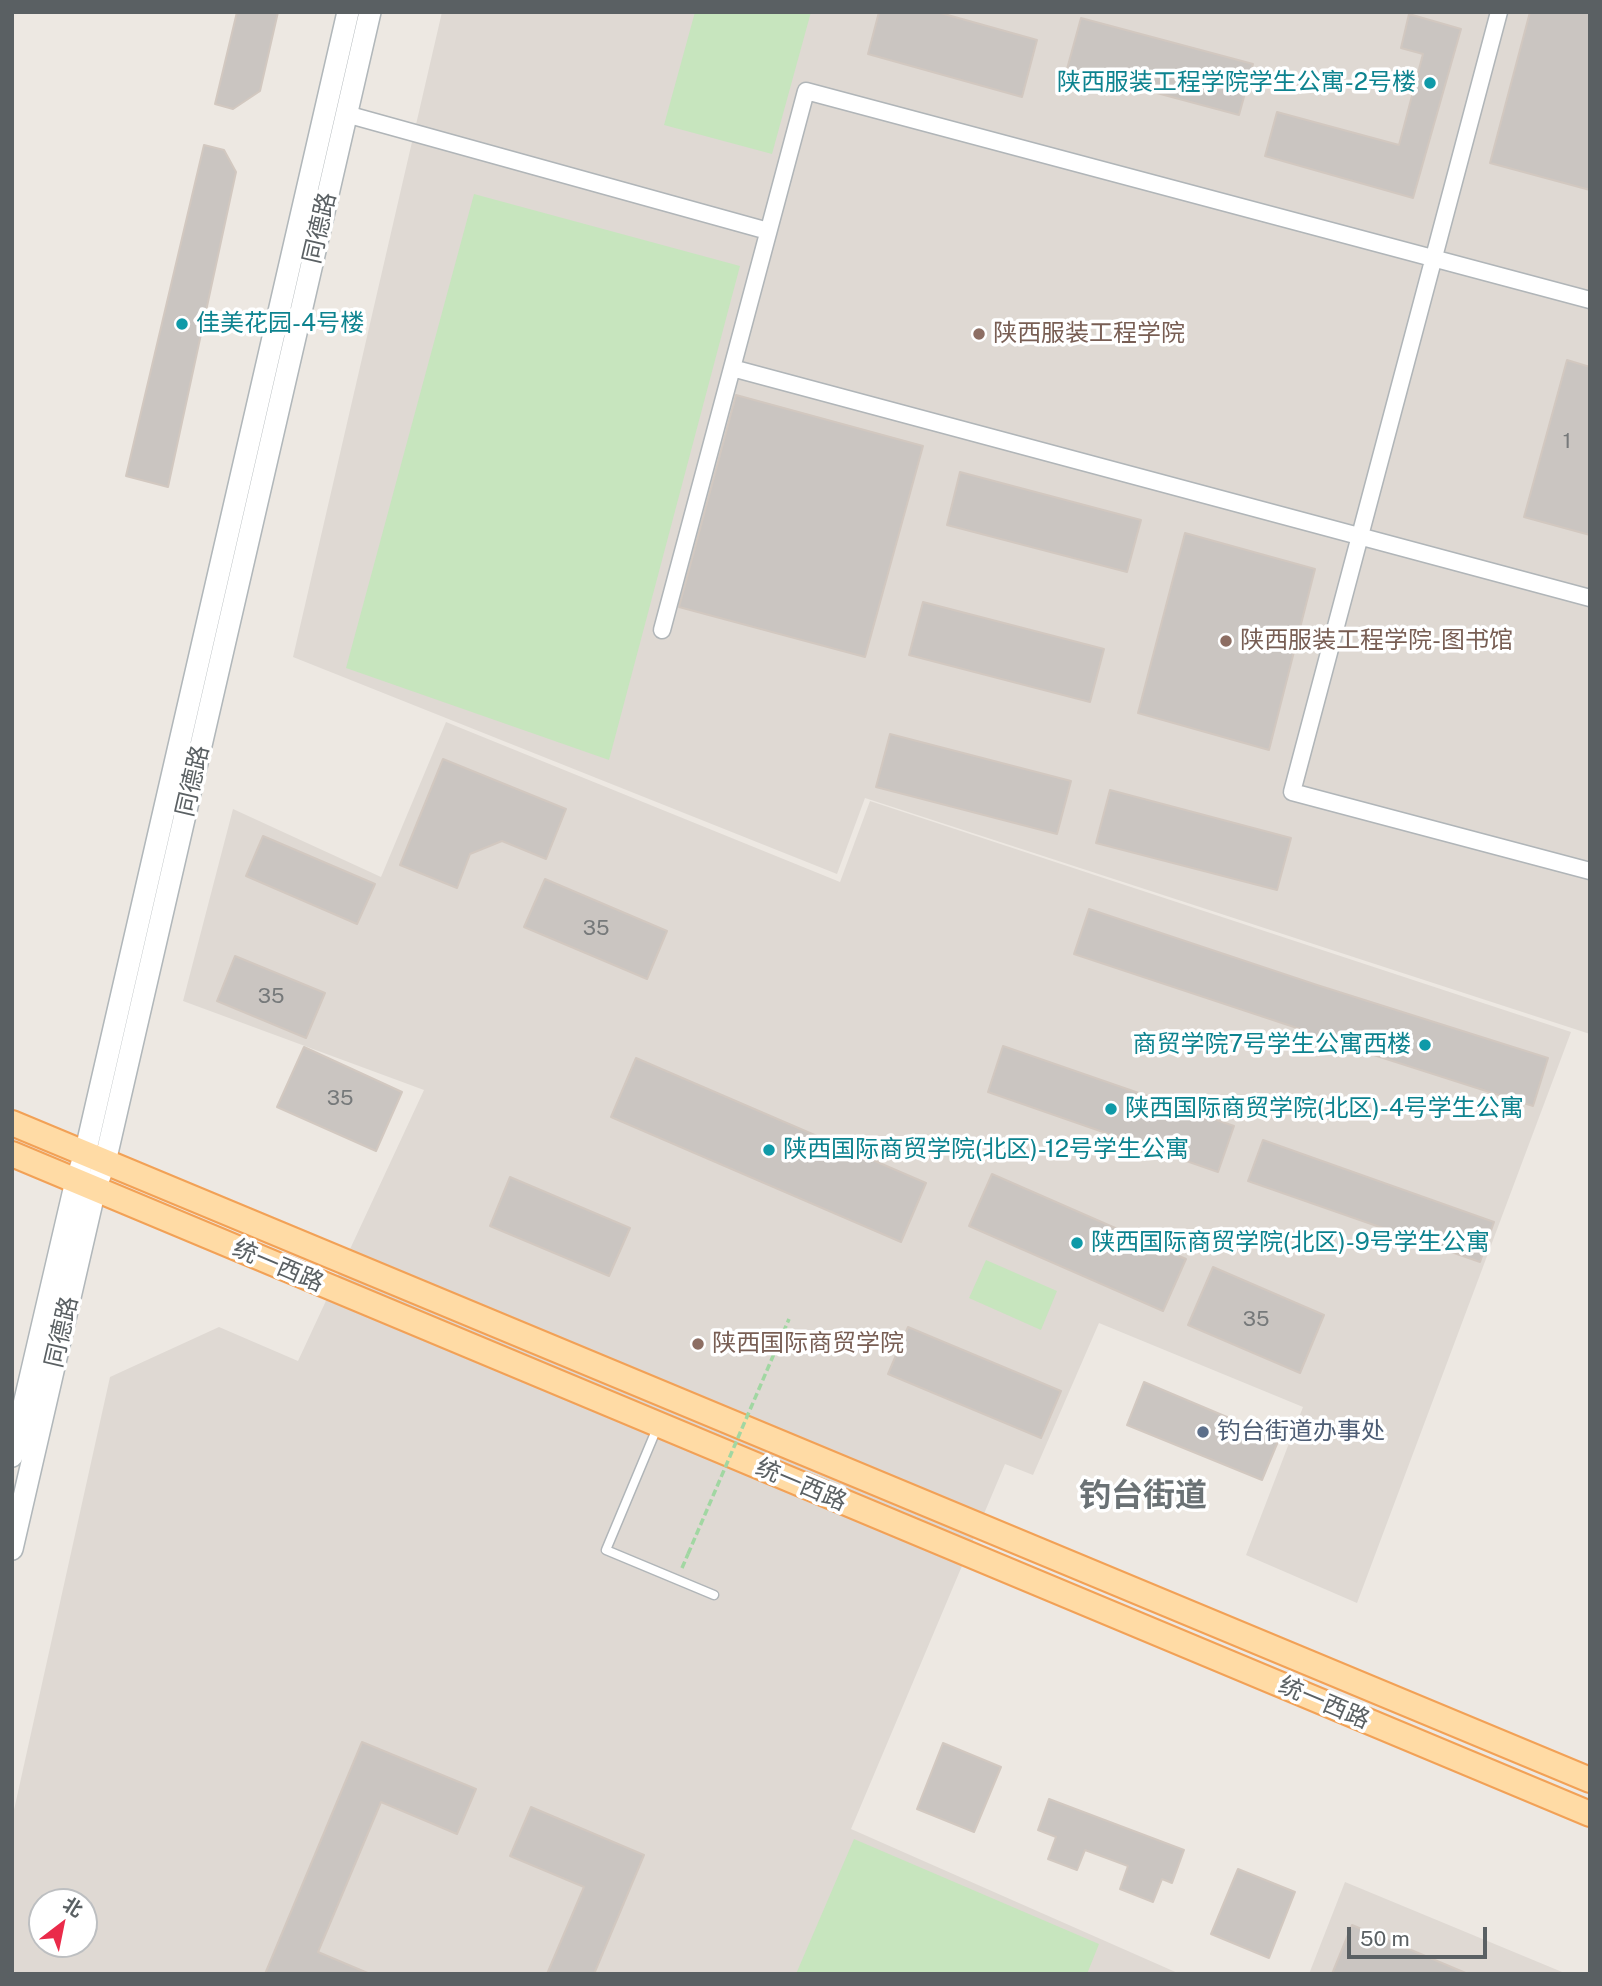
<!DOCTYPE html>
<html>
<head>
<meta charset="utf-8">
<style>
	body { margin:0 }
	#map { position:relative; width:1602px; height:1986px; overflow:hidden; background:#ede8e2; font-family:"Public Sans","Noto Sans SC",sans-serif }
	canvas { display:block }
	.frame { position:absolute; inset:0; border:14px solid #5a6063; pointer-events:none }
	.north { position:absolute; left:28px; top:1888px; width:70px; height:70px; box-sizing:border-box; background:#fff; border:2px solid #bdbfc1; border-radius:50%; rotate:32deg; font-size:19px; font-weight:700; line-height:28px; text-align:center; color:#5a6063 }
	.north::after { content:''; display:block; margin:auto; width:24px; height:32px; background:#ea2b4a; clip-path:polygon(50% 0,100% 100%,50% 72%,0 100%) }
	.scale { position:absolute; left:1347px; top:1927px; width:140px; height:32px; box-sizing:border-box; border:4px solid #5a6063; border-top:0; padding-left:9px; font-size:21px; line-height:24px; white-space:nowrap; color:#5a6063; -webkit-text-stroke:5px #fff; paint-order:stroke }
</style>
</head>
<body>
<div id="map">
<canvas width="1602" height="1986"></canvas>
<div class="frame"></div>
<div class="north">北</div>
<div class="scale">50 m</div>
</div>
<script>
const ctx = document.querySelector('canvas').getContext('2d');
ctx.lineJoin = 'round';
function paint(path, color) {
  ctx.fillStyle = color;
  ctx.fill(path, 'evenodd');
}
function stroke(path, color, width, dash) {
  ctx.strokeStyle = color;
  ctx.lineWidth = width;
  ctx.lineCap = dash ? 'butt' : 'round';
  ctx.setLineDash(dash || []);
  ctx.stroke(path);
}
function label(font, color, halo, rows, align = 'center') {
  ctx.font = font + ' "Public Sans","Noto Sans SC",sans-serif';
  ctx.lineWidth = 7;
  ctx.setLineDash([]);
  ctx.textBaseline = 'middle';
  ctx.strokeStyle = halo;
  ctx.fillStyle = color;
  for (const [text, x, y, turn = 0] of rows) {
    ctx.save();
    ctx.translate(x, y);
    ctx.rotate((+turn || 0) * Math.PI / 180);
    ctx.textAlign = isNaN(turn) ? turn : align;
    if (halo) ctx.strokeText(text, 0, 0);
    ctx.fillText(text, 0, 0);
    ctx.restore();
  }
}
paint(new Path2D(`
	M 442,12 L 1590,12 L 1590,1034 L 865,798 L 837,874 L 293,657 Z
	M 446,722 L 840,882 L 870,801 L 1571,1032 L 1357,1603 L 1246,1555 L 1303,1407 L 1099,1323 L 1033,1475 L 1005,1464 L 851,1829 L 1180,1974 L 12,1974 L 12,1819 L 110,1377 L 219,1327 L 298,1361 L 424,1090 L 183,1001 L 233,809 L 381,877 ZM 42,1902 L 84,1902 L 84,1944 L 42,1944 Z
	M 1345,1882 L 1567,1974 L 1309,1974 Z`), '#dfd9d3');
paint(new Path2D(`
	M 695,12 L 811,12 L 772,154 L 664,125 Z
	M 474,194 L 740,266 L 609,760 L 346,668 Z
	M 986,1260 L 1057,1291 L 1041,1330 L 969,1298 Z
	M 854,1839 L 1099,1944 L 1087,1974 L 796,1974 Z`), '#c7e5be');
const building = new Path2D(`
	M 237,12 L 278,12 L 260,91 L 233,109 L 215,104 Z
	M 879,12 L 937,12 L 1037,40 L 1022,97 L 868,54 Z
	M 1530,12 L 1590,12 L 1590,190 L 1490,163 Z
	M 1409,14 L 1461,29 L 1413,198 L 1265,156 L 1277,112 L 1399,145 L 1423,54 L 1401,48 Z
	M 1081,18 L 1253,64 L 1239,115 L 1067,69 Z
	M 204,145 L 224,150 L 236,172 L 168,487 L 126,476 Z
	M 1567,360 L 1590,367 L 1590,535 L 1524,517 Z
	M 736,395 L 923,446 L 865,657 L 679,607 Z
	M 960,472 L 1141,520 L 1127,572 L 947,525 Z
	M 1185,533 L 1315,569 L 1269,750 L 1138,713 Z
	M 923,602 L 1104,649 L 1090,702 L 909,655 Z
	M 890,734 L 1071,781 L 1057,834 L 876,787 Z
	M 443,759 L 566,809 L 546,859 L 502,841 L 470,854 L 457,888 L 400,865 Z
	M 1110,790 L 1291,838 L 1277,890 L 1096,843 Z
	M 263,836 L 375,884 L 357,924 L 246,876 Z
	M 545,879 L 667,931 L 647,979 L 524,927 Z
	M 1089,909 L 1317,985 L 1548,1058 L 1533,1106 L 1302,1032 L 1303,1030 L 1074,954 Z
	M 235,956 L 325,993 L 306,1038 L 217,1001 Z
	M 1003,1046 L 1234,1126 L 1218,1172 L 988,1092 Z
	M 304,1047 L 402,1092 L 376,1151 L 277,1107 Z
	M 636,1058 L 926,1183 L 901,1242 L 611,1117 Z
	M 1263,1140 L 1494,1222 L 1480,1262 L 1248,1181 Z
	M 992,1174 L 1186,1259 L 1163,1311 L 969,1226 Z
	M 510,1177 L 630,1228 L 609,1276 L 490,1226 Z
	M 1213,1267 L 1324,1315 L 1300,1373 L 1188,1325 Z
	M 908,1327 L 1061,1391 L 1041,1438 L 888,1374 Z
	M 1144,1382 L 1279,1439 L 1262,1480 L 1127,1425 Z
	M 362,1742 L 476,1789 L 457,1834 L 381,1802 L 318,1952 L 370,1974 L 265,1974 Z
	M 943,1743 L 1001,1767 L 974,1832 L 917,1809 Z
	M 1049,1799 L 1184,1850 L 1172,1883 L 1162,1879 L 1153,1902 L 1120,1889 L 1128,1866 L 1085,1850 L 1077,1870 L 1048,1859 L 1056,1837 L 1038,1830 Z
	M 531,1807 L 644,1855 L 594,1974 L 547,1974 L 584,1887 L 510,1856 Z
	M 1238,1869 L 1295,1892 L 1269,1958 L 1211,1934 Z
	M 1352,1925 L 1468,1974 L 1332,1974 Z`);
paint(building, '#cac5c1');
stroke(building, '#d2c8c0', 2);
const lane = new Path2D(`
	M 657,1428 L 606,1550 L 714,1595`);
const street = new Path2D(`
	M 1499,12 L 1292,792 L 1590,871
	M 346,114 L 768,231
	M 732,368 L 1590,598
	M 662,630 L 806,91 L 1590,300`);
const secondary = new Path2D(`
	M 12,1456 L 76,1181 L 85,1154 L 348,12
	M 12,1549 L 95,1189 L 105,1162 L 370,12`);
const primary = new Path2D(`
	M 12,1123 L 1590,1780
	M 12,1154 L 1590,1814`);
stroke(lane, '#b0b5b8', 11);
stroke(street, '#b0b5b8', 19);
stroke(secondary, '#b1b7ba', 24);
stroke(primary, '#f2a156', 28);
stroke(new Path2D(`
	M 682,1568 L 688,1554`), '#a1d7a2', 3.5, [7, 3.5]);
stroke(lane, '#fff', 8);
stroke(street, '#fff', 16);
stroke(secondary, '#fff', 21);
stroke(primary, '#ffdba5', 24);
stroke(new Path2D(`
	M 688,1554 L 789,1319`), '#a1d7a2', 3.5, [7, 3.5]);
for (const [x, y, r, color] of [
	[1430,83,7,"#0f9aa8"],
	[182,324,7,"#0f9aa8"],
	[979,334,7,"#8d6e63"],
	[1226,641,7,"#8d6e63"],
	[1425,1045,7,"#0f9aa8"],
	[1111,1109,7,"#0f9aa8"],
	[769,1150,7,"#0f9aa8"],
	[1077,1243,7,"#0f9aa8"],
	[698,1344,7,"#8d6e63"],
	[1203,1432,7,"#5c6f8a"]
]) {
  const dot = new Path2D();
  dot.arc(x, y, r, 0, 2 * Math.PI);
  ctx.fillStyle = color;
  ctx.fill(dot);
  stroke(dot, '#fff', 2.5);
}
label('21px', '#76797a', null, [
	["1",1567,442],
	["35",596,929],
	["35",271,997],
	["35",340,1099],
	["35",1256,1320]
]);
label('24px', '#0d838f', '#fff', [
	["陕西服装工程学院学生公寓-2号楼",1416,83,"right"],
	["佳美花园-4号楼",196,324],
	["商贸学院7号学生公寓西楼",1411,1045,"right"],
	["陕西国际商贸学院(北区)-4号学生公寓",1125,1109],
	["陕西国际商贸学院(北区)-12号学生公寓",783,1150],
	["陕西国际商贸学院(北区)-9号学生公寓",1091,1243]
], 'left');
label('24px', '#5a6063', '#fff', [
	["同德路",320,228,-77],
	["同德路",193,781,-77],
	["统一西路",278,1266,23],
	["同德路",62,1332,-77],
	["统一西路",801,1485,23],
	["统一西路",1324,1703,23]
]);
label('24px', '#785e54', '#fff', [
	["陕西服装工程学院",993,334],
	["陕西服装工程学院-图书馆",1240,641],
	["陕西国际商贸学院",712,1344]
], 'left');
label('24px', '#4e5e75', '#fff', [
	["钓台街道办事处",1217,1432]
], 'left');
label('bold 32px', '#6b7275', '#fff', [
	["钓台街道",1143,1496]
]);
</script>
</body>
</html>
